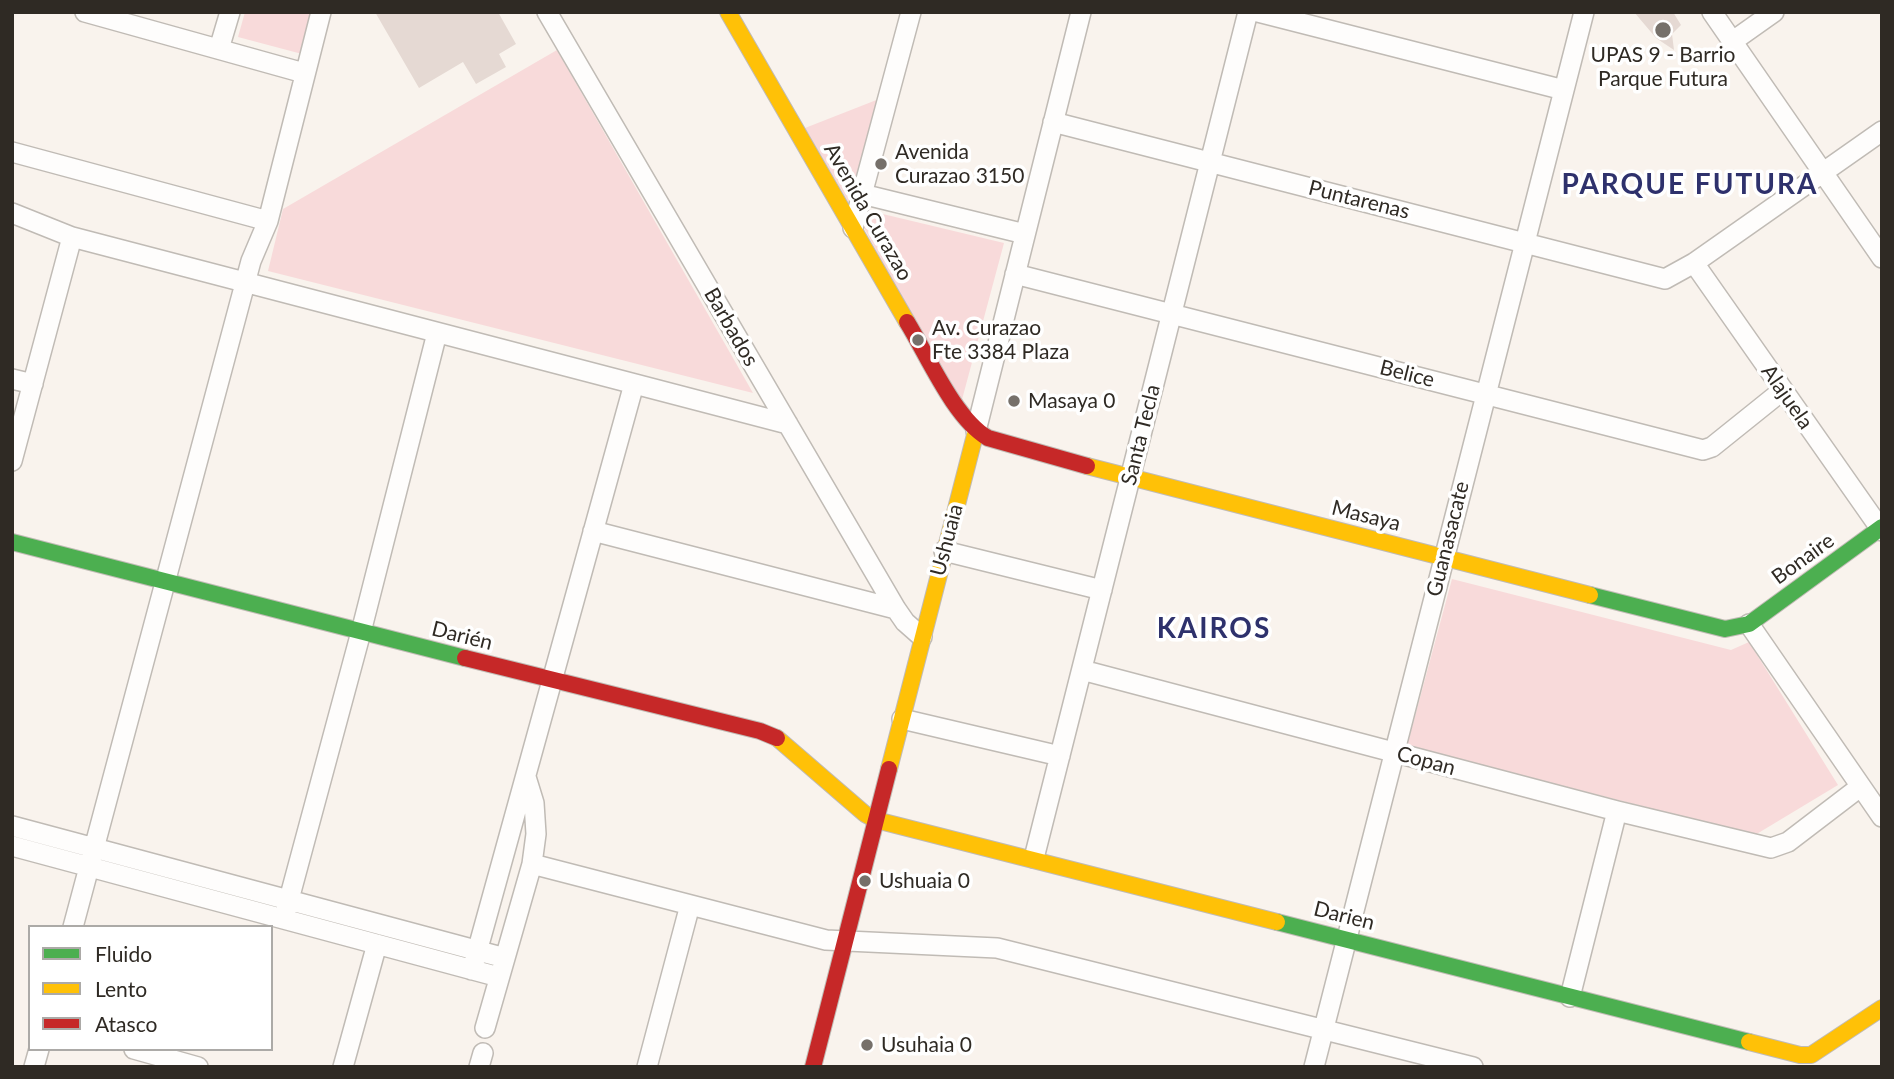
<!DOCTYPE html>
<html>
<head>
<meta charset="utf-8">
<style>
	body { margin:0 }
	#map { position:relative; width:1894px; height:1079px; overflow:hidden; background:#f9f3ed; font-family:Lato,sans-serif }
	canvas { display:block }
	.frame { position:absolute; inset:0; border:14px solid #2f2a24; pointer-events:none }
	.legend { position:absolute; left:28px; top:925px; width:245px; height:126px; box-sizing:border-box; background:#fff; border:2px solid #acaaa7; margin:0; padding:9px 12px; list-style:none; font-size:21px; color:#2f2a24 }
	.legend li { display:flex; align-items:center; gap:14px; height:35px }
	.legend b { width:35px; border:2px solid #acaaa7 }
</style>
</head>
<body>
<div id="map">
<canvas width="1894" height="1079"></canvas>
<div class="frame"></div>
<ul class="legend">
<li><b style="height:9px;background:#4caf50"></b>Fluido</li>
<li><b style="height:9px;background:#ffc107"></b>Lento</li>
<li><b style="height:9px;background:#c62828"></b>Atasco</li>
</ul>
</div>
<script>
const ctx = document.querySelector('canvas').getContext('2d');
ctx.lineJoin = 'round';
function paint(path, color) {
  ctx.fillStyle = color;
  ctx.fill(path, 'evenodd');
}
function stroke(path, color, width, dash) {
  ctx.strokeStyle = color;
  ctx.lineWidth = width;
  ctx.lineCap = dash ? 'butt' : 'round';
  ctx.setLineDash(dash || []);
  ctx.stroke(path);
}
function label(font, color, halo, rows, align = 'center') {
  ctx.font = font + ' Lato,sans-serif';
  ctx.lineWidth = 7;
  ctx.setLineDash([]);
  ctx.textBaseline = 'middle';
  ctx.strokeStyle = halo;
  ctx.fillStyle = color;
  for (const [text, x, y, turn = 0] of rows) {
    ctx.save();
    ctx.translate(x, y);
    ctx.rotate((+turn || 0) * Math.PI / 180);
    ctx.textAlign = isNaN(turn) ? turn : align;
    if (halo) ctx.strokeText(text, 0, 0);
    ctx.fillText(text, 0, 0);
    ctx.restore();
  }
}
paint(new Path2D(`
	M 245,12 L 313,12 L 302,54 L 238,37 Z
	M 557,50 L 753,393 L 268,271 L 283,209 Z
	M 879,99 L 853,210 L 805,128 Z
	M 866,210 L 1004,243 L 960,407 L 863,226 Z
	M 1452,579 L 1731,650 L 1749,642 L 1838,785 L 1755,835 L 1407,746 Z`), '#f8dada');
paint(new Path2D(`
	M 375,12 L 498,12 L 516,44 L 499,54 L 506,67 L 476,84 L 463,62 L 419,88 Z
	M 1634,12 L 1673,12 L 1681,25 L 1672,34 L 1674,50 L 1656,38 Z`), '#e5d9d3');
const street = new Path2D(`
	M 85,12 L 304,73
	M 547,12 L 896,609 L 905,622 L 922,637
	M 1258,12 L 1564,90
	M 1712,12 L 1882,258
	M 1733,41 L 1774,12
	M 219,49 L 230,12
	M 1053,122 L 1665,279 L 1694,263 L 1882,131
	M 12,152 L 268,221
	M 862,194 L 1025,234
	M 12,213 L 72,237 L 788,424
	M 853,228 L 911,12
	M 1694,263 L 1882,531
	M 1015,274 L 1703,450 L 1712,447 L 1783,390
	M 12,379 L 33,384
	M 976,431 L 1081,12
	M 12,461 L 72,237
	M 593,531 L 896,609
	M 944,551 L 1102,590
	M 1749,624 L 1882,817
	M 1082,670 L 1617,811 L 1771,848 L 1788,842 L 1860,787
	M 902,719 L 1060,756
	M 12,826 L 505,958
	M 12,846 L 499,977
	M 1034,858 L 1248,12
	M 532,864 L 826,940 L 997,948 L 1473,1067
	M 284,918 L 361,632 L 437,333
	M 73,927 L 251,261 L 268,221 L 321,12
	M 472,970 L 634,384
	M 1570,997 L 1617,811
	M 485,1028 L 532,864 L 536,834 L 534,803 L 526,777
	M 134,1049 L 198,1067
	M 34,1067 L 39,1049
	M 343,1067 L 377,944
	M 479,1067 L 483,1053
	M 647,1067 L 690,905
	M 1314,1067 L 1584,12`);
const fast = new Path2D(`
	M 12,542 L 465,658
	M 1590,595 L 1725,629 L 1749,624 L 1882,527
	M 1277,922 L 1749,1042`);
const slow = new Path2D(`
	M 728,12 L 907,322
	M 1087,466 L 1590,595
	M 777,738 L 865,814 L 876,820 L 1277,922
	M 889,769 L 976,431
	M 1749,1042 L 1800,1055 L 1811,1055 L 1882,1008`);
const jam = new Path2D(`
	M 907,322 C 928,356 954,418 988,438 L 1087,466
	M 465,658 L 760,731 L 777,738
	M 813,1067 L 889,769`);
stroke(street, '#c0bbb5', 22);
stroke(fast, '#c0bbb5', 18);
stroke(slow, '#c0bbb5', 18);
stroke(jam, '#c0bbb5', 18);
stroke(street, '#fefdfc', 19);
stroke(fast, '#4caf50', 16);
stroke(slow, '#ffc107', 16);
stroke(jam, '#c62828', 16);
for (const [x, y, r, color] of [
	[1663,30,9,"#76706a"],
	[881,164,7,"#76706a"],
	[918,340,7,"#76706a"],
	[1014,401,7,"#76706a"],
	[865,881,7,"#76706a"],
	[867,1045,7,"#76706a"]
]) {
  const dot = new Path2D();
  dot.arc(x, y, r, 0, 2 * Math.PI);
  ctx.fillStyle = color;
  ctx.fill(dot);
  stroke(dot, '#fff', 2.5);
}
label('21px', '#2f2a24', '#fff', [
	["UPAS 9 - Barrio",1663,55,"center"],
	["Parque Futura",1663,79,"center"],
	["Avenida",895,152],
	["Curazao 3150",895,176],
	["Av. Curazao",932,328],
	["Fte 3384 Plaza",932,352],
	["Masaya 0",1028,401],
	["Ushuaia 0",879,881],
	["Usuhaia 0",881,1045]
], 'left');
label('21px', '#2f2a24', '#fff', [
	["Puntarenas",1359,200,14],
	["Avenida Curazao",868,212,60],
	["Barbados",731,327,60],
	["Belice",1407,374,14],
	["Alajuela",1787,397,55],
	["Santa Tecla",1141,435,-76],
	["Masaya",1366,516,14],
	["Guanasacate",1448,539,-76],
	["Ushuaia",947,540,-75],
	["Bonaire",1803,559,-36],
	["Darién",462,636,14],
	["Copan",1426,761,15],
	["Darien",1344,916,14]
]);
ctx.letterSpacing = '2px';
label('bold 28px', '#2e316c', '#fff', [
	["PARQUE FUTURA",1690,185],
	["KAIROS",1214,629]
]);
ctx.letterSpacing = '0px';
</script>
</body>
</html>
